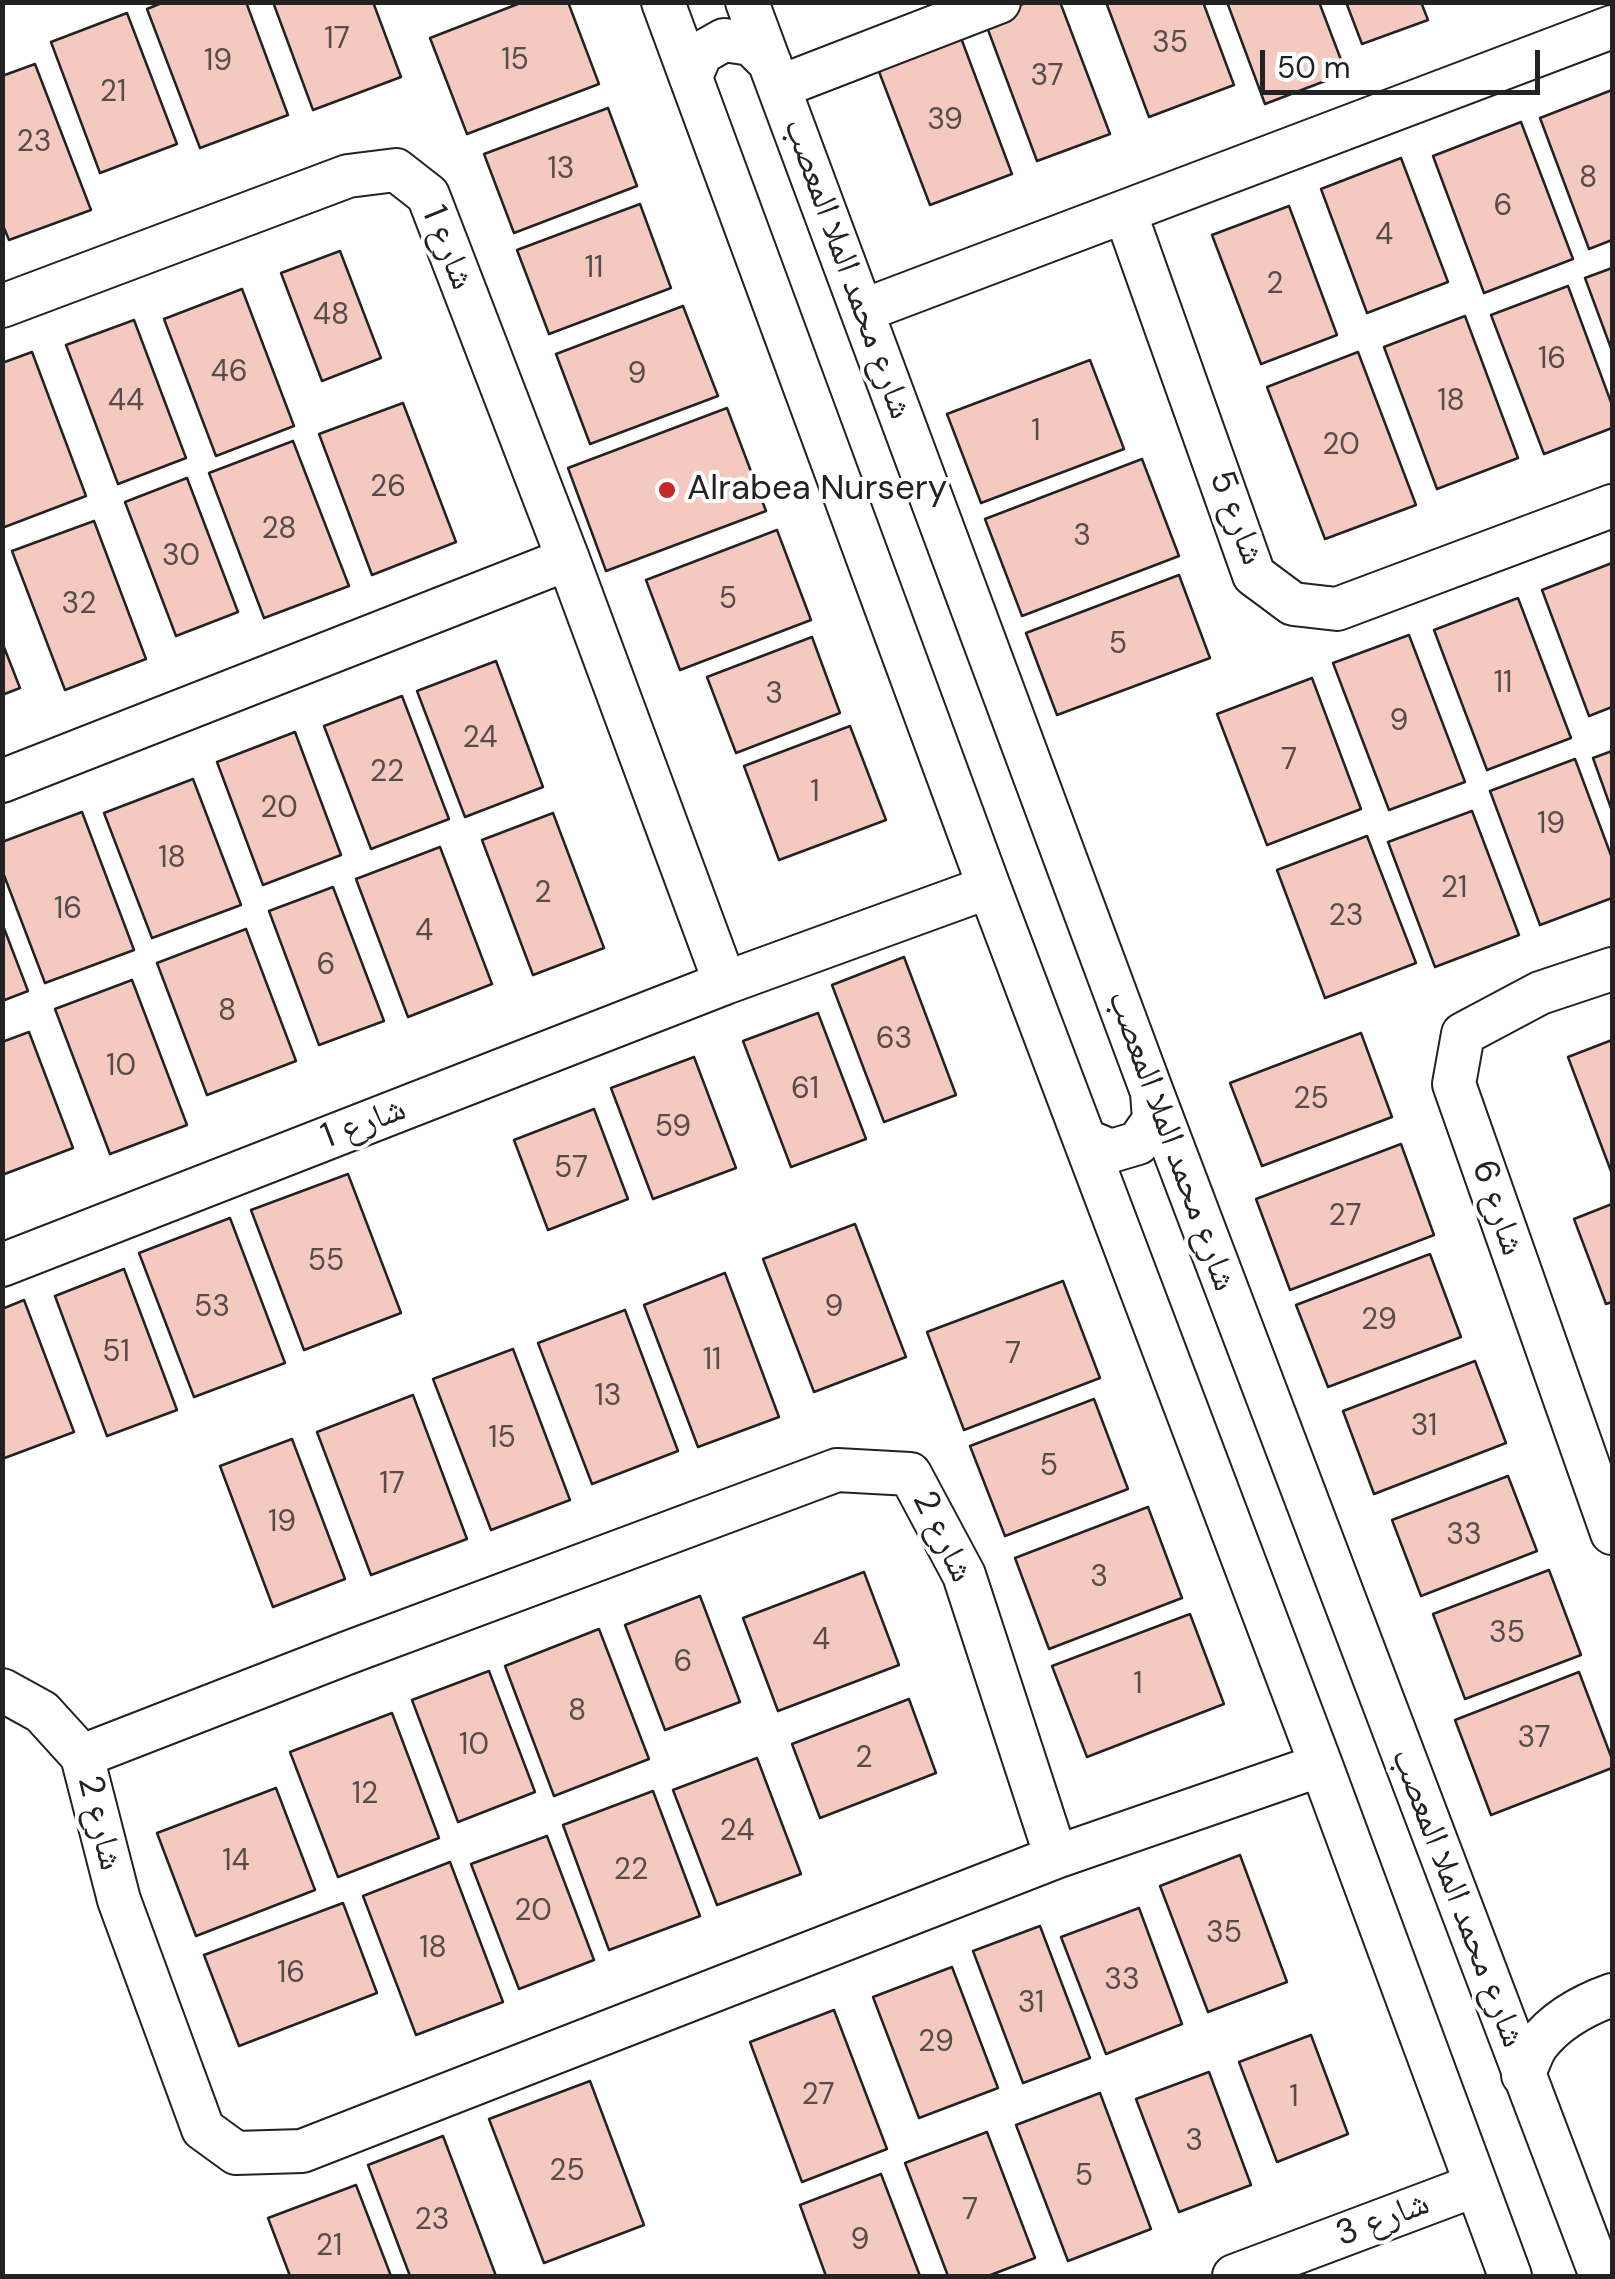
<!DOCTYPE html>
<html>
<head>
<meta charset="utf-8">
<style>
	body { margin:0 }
	#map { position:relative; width:1615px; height:2279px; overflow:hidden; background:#fff; font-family:"DM Sans",sans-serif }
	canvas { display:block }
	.frame { position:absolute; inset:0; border:5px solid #222; pointer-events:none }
	.scale { position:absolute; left:1260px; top:50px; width:280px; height:45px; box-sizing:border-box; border:5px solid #222; border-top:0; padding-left:12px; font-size:30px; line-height:35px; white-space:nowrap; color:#222; -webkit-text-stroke:8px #fff; paint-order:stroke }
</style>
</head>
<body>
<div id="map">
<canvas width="1615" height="2279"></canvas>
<div class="frame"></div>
<div class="scale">50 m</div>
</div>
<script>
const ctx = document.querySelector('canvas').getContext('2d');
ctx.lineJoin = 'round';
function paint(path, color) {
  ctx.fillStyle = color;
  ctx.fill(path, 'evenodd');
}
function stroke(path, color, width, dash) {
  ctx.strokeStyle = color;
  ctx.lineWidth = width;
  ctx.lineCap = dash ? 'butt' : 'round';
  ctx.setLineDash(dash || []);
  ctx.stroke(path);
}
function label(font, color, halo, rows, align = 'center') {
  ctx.font = font + ' "DM Sans","Noto Naskh Arabic",sans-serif';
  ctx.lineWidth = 8;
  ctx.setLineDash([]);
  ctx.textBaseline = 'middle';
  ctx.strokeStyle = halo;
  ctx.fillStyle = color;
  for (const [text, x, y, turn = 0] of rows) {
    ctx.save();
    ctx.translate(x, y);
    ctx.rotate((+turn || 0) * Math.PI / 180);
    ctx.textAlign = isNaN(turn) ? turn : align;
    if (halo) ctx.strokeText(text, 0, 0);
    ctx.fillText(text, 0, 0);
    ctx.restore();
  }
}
const building = new Path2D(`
	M 164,2 L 246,2 L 288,115 L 200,148 L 147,9 Z
	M 273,2 L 373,2 L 401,77 L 313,110 Z
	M 523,2 L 568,2 L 599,84 L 467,134 L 430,38 Z
	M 1028,2 L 1060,2 L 1110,134 L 1037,161 L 984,19 Z
	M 1106,2 L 1203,2 L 1234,85 L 1149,117 Z
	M 1227,2 L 1319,2 L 1346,73 L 1265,104 Z
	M 1346,2 L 1421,2 L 1428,20 L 1362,44 Z
	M 127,13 L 177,144 L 100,173 L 51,42 Z
	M 961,38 L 1012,174 L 930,205 L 878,69 Z
	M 35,64 L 91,210 L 9,240 L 2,223 L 2,76 Z
	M 1612,90 L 1612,240 L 1589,249 L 1540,118 Z
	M 608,108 L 637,186 L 514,233 L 484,154 Z
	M 1521,122 L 1573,259 L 1484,293 L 1433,156 Z
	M 1401,158 L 1448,282 L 1367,313 L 1321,189 Z
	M 640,204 L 671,288 L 549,334 L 517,250 Z
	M 1289,206 L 1337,335 L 1261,364 L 1212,235 Z
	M 340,251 L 381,358 L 322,381 L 281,273 Z
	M 1612,268 L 1612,351 L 1585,278 Z
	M 1568,286 L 1612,405 L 1612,428 L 1544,454 L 1491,315 Z
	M 242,289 L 294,426 L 216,456 L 164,319 Z
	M 683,306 L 718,396 L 590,444 L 556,354 Z
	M 1465,316 L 1518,458 L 1437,489 L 1384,347 Z
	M 134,320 L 186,458 L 118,484 L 66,345 Z
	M 32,352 L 86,496 L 2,528 L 2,363 Z
	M 1358,352 L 1416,505 L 1325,539 L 1267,387 Z
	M 1090,360 L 1124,449 L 981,503 L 947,414 Z
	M 403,403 L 456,542 L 372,575 L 319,434 Z
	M 727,408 L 766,511 L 606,571 L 568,468 Z
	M 293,441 L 349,586 L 264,618 L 209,473 Z
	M 1142,459 L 1179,556 L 1022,616 L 985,519 Z
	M 187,478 L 238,612 L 176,636 L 125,502 Z
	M 94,521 L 146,659 L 65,690 L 12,551 Z
	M 777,530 L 811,620 L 680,670 L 646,580 Z
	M 1612,563 L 1612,707 L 1589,716 L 1542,590 Z
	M 1179,575 L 1210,658 L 1057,715 L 1026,633 Z
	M 1518,598 L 1571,738 L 1487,770 L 1434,630 Z
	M 1409,635 L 1465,782 L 1389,810 L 1333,663 Z
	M 812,637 L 840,713 L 736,753 L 707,677 Z
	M 2,642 L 20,688 L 2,695 Z
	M 496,661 L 543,787 L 465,817 L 417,691 Z
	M 1312,678 L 1361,809 L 1267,845 L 1217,714 Z
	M 402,696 L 449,819 L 371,849 L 324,726 Z
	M 850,726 L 886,820 L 779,860 L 744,766 Z
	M 295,732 L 341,855 L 263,885 L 217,762 Z
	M 1612,751 L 1612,811 L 1593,758 Z
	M 1575,759 L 1612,858 L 1612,898 L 1540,925 L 1490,791 Z
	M 193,779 L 241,905 L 152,938 L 104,813 Z
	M 1472,811 L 1519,935 L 1435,967 L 1388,842 Z
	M 82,812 L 134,950 L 45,983 L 2,870 L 2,842 Z
	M 553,813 L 604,948 L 533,975 L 482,840 Z
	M 1367,836 L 1416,963 L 1325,998 L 1277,870 Z
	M 440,847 L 492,984 L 408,1017 L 356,879 Z
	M 333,887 L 384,1021 L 319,1045 L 269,911 Z
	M 2,923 L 28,991 L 2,1001 Z
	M 246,929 L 296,1061 L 207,1095 L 157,963 Z
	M 904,957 L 956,1095 L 884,1122 L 832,985 Z
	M 132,980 L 187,1125 L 110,1154 L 55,1009 Z
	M 818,1013 L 866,1139 L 791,1167 L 743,1041 Z
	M 29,1032 L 73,1148 L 2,1175 L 2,1042 Z
	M 1361,1033 L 1392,1117 L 1262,1166 L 1230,1083 Z
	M 1612,1040 L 1612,1174 L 1568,1057 Z
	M 694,1057 L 736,1168 L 653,1199 L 611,1088 Z
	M 594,1109 L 628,1199 L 548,1230 L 514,1140 Z
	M 1401,1144 L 1434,1235 L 1290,1290 L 1256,1199 Z
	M 348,1174 L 401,1313 L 304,1350 L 251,1210 Z
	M 1612,1204 L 1612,1302 L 1606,1304 L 1574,1219 Z
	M 230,1218 L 285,1363 L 194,1397 L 139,1253 Z
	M 855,1224 L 906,1357 L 814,1392 L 763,1259 Z
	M 1430,1254 L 1461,1337 L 1328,1387 L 1296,1305 Z
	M 124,1269 L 177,1410 L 107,1436 L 55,1296 Z
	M 725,1273 L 779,1417 L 698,1447 L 644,1305 Z
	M 1063,1281 L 1100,1378 L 964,1430 L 927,1332 Z
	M 24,1300 L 74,1432 L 2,1459 L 2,1309 Z
	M 625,1310 L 678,1451 L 592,1484 L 538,1343 Z
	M 513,1349 L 570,1500 L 491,1530 L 433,1379 Z
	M 1475,1361 L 1506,1443 L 1374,1494 L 1343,1411 Z
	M 413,1395 L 467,1539 L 371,1575 L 317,1432 Z
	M 1094,1399 L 1128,1489 L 1005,1536 L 970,1446 Z
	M 292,1439 L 345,1579 L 273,1607 L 220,1466 Z
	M 1508,1476 L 1537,1551 L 1421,1596 L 1392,1520 Z
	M 1148,1507 L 1182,1598 L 1049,1649 L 1015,1558 Z
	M 1549,1570 L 1581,1655 L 1465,1699 L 1433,1614 Z
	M 864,1572 L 899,1665 L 778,1711 L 743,1618 Z
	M 700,1596 L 740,1702 L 665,1730 L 625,1625 Z
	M 1190,1614 L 1224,1704 L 1087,1757 L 1052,1666 Z
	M 599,1629 L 649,1759 L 554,1796 L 505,1666 Z
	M 489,1671 L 535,1792 L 458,1822 L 412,1700 Z
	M 1579,1672 L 1612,1759 L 1612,1768 L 1491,1815 L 1455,1720 Z
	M 909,1699 L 936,1773 L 820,1818 L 792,1744 Z
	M 392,1713 L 439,1838 L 338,1877 L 290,1752 Z
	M 757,1758 L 801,1874 L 717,1905 L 673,1790 Z
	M 276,1788 L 315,1890 L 196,1936 L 157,1833 Z
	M 653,1791 L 700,1916 L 609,1950 L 563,1825 Z
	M 547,1836 L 594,1960 L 519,1989 L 471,1864 Z
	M 1240,1855 L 1287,1982 L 1208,2012 L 1160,1886 Z
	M 450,1862 L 503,2002 L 416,2035 L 363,1896 Z
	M 343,1903 L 377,1993 L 239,2046 L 204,1955 Z
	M 1139,1908 L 1182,2024 L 1106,2054 L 1061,1937 Z
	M 1040,1926 L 1090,2058 L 1023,2083 L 973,1951 Z
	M 952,1967 L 998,2088 L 919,2118 L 873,1997 Z
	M 834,2010 L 887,2149 L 802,2182 L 750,2042 Z
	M 1311,2035 L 1348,2134 L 1277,2162 L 1239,2062 Z
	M 1209,2072 L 1251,2185 L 1179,2212 L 1136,2099 Z
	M 590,2081 L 644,2225 L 544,2263 L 489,2119 Z
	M 1100,2093 L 1151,2229 L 1068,2261 L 1016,2125 Z
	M 987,2132 L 1035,2258 L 988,2276 L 948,2276 L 905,2163 Z
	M 443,2136 L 496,2276 L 410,2276 L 368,2165 Z
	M 881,2174 L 920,2276 L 826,2276 L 800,2205 Z
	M 356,2185 L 391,2276 L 290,2276 L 268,2218 Z`);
paint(building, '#f3c9c0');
stroke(building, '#222', 2.5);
const minor = new Path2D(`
	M 663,2 L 989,887 L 1321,1765 L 1510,2276
	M 747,2 L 1152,1092 L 1601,2276
	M 691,77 L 701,53 L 724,40 L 751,44 L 770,63
	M 779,87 L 999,2
	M 1125,212 L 1254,575 L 1293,604 L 1337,609 L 1612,506
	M 2,306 L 348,176 L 396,170 L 428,195 L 568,559 L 725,983
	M 862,311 L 1612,27
	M 2,781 L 568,559
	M 1612,969 L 1540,993 L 1463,1034 L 1454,1084 L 1612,1533
	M 1085,1140 L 1111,1151 L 1138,1143 L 1154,1120 L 1152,1092
	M 2,1265 L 725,983 L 989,887
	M 2,1690 L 42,1712 L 82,1756 L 119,1900 L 203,2129 L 236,2153 L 302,2151 L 1056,1857 L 1321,1765
	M 82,1756 L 347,1653 L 837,1470 L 910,1474 L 964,1575 L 1056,1857
	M 1523,2075 C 1528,2066 1531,2054 1537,2045 C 1556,2020 1584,2005 1612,1995
	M 1234,2276 L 1476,2185`);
stroke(minor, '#222', 46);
stroke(minor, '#fff', 42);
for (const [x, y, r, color] of [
	[667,490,10,"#c62828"]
]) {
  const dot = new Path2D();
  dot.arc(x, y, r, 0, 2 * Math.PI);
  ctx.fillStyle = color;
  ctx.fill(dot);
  stroke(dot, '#fff', 4);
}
label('30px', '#564c4a', null, [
	["17",337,40],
	["35",1170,44],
	["15",515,61],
	["19",218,62],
	["37",1047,77],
	["21",113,93],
	["39",945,121],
	["23",34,143],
	["13",561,170],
	["8",1588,179],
	["6",1503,207],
	["4",1384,236],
	["11",594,269],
	["2",1275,285],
	["48",331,316],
	["16",1552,360],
	["46",229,373],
	["9",637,375],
	["44",126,402],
	["18",1451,402],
	["1",1036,432],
	["20",1341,446],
	["26",388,488],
	["28",279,530],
	["3",1082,537],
	["30",181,557],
	["5",728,600],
	["32",79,605],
	["5",1118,645],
	["11",1503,684],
	["3",774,695],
	["9",1399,722],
	["24",480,739],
	["7",1289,761],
	["22",387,773],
	["1",815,793],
	["20",279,809],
	["19",1551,825],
	["18",172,859],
	["21",1454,889],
	["2",543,894],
	["16",68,910],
	["23",1346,917],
	["4",424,932],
	["6",326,966],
	["8",227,1012],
	["63",894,1040],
	["10",121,1067],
	["61",805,1090],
	["25",1311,1100],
	["59",673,1128],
	["57",571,1169],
	["27",1345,1217],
	["55",326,1262],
	["53",212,1308],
	["9",834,1308],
	["29",1379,1321],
	["51",116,1353],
	["7",1013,1355],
	["11",712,1361],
	["13",608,1397],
	["31",1424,1427],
	["15",502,1439],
	["5",1049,1467],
	["17",392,1485],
	["19",282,1523],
	["33",1464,1536],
	["3",1099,1578],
	["35",1507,1634],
	["4",821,1641],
	["6",683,1663],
	["1",1138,1685],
	["8",577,1712],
	["37",1534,1739],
	["10",474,1746],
	["2",864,1759],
	["12",365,1795],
	["24",737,1832],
	["14",236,1862],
	["22",631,1871],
	["20",533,1912],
	["35",1224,1934],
	["18",433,1949],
	["16",291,1974],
	["33",1122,1981],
	["31",1031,2004],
	["29",936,2043],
	["27",818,2096],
	["1",1294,2098],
	["3",1194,2142],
	["25",567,2172],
	["5",1084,2177],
	["7",970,2211],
	["23",432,2221],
	["9",860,2241],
	["21",329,2247]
]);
label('35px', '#222', '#fff', [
	["شارع 1",447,248,68],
	["شارع محمد الملا المعصب",847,269,70],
	["شارع 5",1236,518,69],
	["شارع 1",364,1124,-21],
	["شارع محمد الملا المعصب",1171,1141,70],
	["شارع 6",1497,1208,71],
	["شارع 2",942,1537,64],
	["شارع 2",99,1823,76],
	["شارع محمد الملا المعصب",1457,1898,69],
	["شارع 3",1383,2220,-21]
]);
label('35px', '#222', '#fff', [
	["Alrabea Nursery",687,490]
], 'left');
</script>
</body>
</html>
